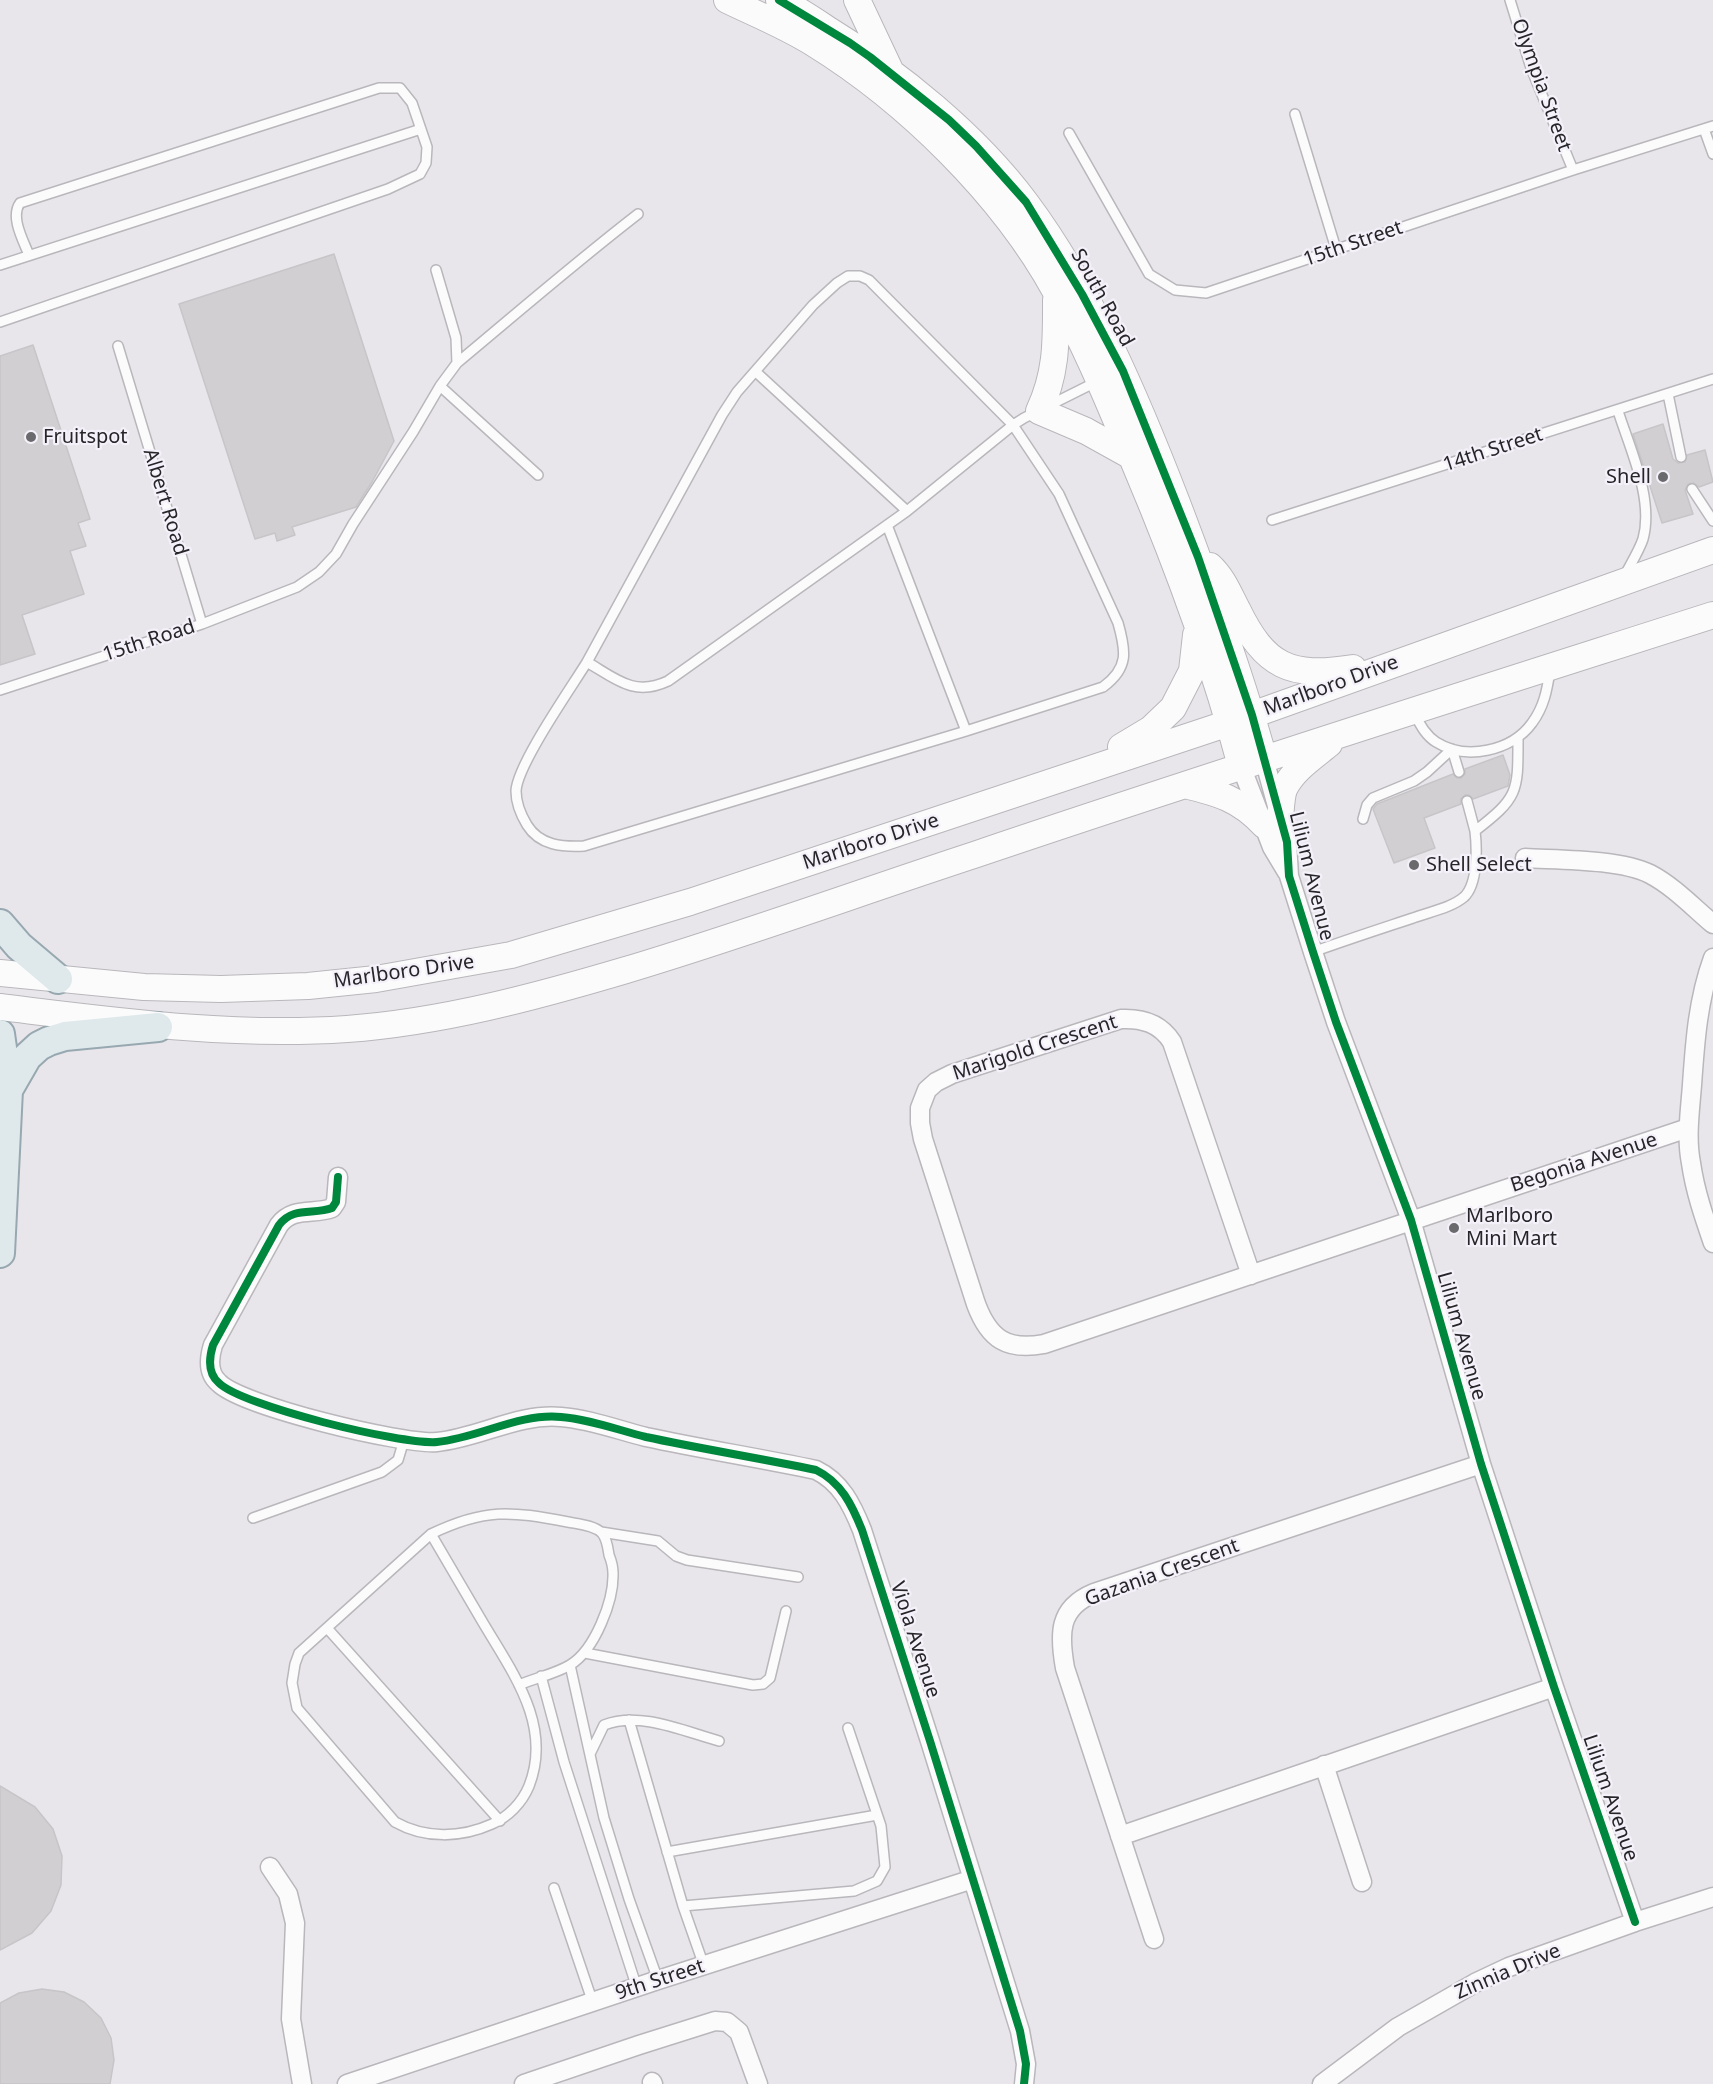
<!DOCTYPE html>
<html>
<head>
<meta charset="utf-8">
<style>
	body { margin:0 }
	canvas { display:block; background:#e8e6eb }
</style>
</head>
<body>
<canvas width="1713" height="2084"></canvas>
<script>
const ctx = document.querySelector('canvas').getContext('2d');
ctx.lineJoin = 'round';
function paint(path, color) {
  ctx.fillStyle = color;
  ctx.fill(path, 'evenodd');
}
function stroke(path, color, width, dash) {
  ctx.strokeStyle = color;
  ctx.lineWidth = width;
  ctx.lineCap = dash ? 'butt' : 'round';
  ctx.setLineDash(dash || []);
  ctx.stroke(path);
}
function label(font, color, halo, rows, align = 'center') {
  ctx.font = font + ' "Noto Sans",sans-serif';
  ctx.lineWidth = 4.5;
  ctx.setLineDash([]);
  ctx.textBaseline = 'middle';
  ctx.strokeStyle = halo;
  ctx.fillStyle = color;
  for (const [text, x, y, turn = 0] of rows) {
    ctx.save();
    ctx.translate(x, y);
    ctx.rotate((+turn || 0) * Math.PI / 180);
    ctx.textAlign = isNaN(turn) ? turn : align;
    if (halo) ctx.strokeText(text, 0, 0);
    ctx.fillText(text, 0, 0);
    ctx.restore();
  }
}
const building = new Path2D(`
	M 334,254 L 394,441 L 372,482 L 356,507 L 292,527 L 295,535 L 277,541 L 275,533 L 255,539 L 179,304 Z
	M 33,345 L 90,519 L 78,523 L 86,546 L 70,551 L 84,594 L 22,615 L 35,654 L 0,665 L 0,356 Z
	M 1663,424 L 1673,459 L 1678,463 L 1685,462 L 1687,455 L 1705,450 L 1713,482 L 1699,487 L 1694,483 L 1688,484 L 1685,490 L 1693,514 L 1662,523 L 1633,434 Z
	M 1503,755 L 1510,775 L 1508,786 L 1473,799 L 1469,795 L 1465,795 L 1461,799 L 1461,804 L 1424,818 L 1435,848 L 1394,863 L 1373,809 L 1377,804 L 1453,774 L 1457,778 L 1461,778 L 1465,774 L 1465,769 Z
	M 0,1786 L 35,1807 L 53,1829 L 62,1856 L 61,1885 L 51,1911 L 32,1933 L 0,1950 Z
	M 42,1989 L 64,1992 L 84,2002 L 101,2018 L 111,2038 L 114,2060 L 110,2084 L 0,2084 L 0,2003 L 19,1993 Z`);
paint(building, '#d1cfd2');
stroke(building, '#c7c5c8', 1.5);
const lane = new Path2D(`
	M 1510,0 L 1531,68 L 1573,170
	M 1295,114 L 1336,249
	M 1704,129 L 1713,154
	M 1069,133 L 1149,274 L 1175,290 L 1206,293 L 1573,170 L 1713,126
	M 0,265 L 421,129
	M 0,322 L 388,189 L 420,174 L 426,163 L 427,147 L 412,103 L 400,88 L 379,88 L 20,203 C 10,217 23,240 29,255
	M 118,346 L 202,624
	M 457,363 C 517,313 576,262 638,214
	M 756,372 L 907,511
	M 440,386 L 538,475
	M 1668,394 L 1681,457
	M 1618,411 C 1630,449 1654,499 1643,539 C 1639,551 1630,565 1624,577
	M 1692,489 L 1713,521
	M 1272,520 L 1713,379
	M 887,525 L 966,731
	M 587,662 L 722,415 L 737,392 L 813,305 L 837,283 L 848,276 L 860,276 L 869,280 L 1013,425 L 1059,494 L 1118,623 C 1126,651 1129,668 1103,687 L 966,731 L 584,846 C 563,847 540,846 527,825 C 521,815 516,803 516,791 C 517,765 571,688 587,662 C 616,679 634,697 668,681 L 907,511 L 1013,425 L 1024,418 L 1098,381
	M 0,690 L 202,624 L 297,587 L 319,572 L 336,554 L 353,524 L 413,432 L 440,386 L 457,363 L 456,338 L 436,270
	M 1414,713 C 1420,724 1425,735 1436,742 C 1466,761 1512,751 1532,723 C 1544,707 1547,690 1550,671
	M 1467,801 L 1475,831
	M 1363,819 L 1367,805 L 1373,798 L 1414,781 L 1427,772 L 1452,749 L 1459,772
	M 1313,952 C 1346,940 1380,929 1413,918 C 1429,912 1451,908 1464,897 C 1478,884 1477,848 1475,831 C 1519,797 1518,792 1518,738
	M 253,1518 L 382,1472 L 398,1460 L 404,1440
	M 601,1532 L 658,1541 L 676,1556 L 687,1560 L 798,1577
	M 431,1534 C 448,1563 465,1592 482,1621 C 512,1672 553,1725 529,1786 C 522,1803 508,1817 492,1824 C 461,1838 425,1839 395,1822 L 297,1708 L 292,1683 L 295,1664 L 299,1653 L 431,1534 C 485,1508 510,1511 568,1522 C 578,1524 594,1525 602,1533 C 607,1539 608,1548 609,1555 C 611,1560 613,1567 613,1573 C 614,1600 595,1650 570,1665 C 555,1674 535,1678 519,1685
	M 327,1628 L 500,1821
	M 585,1653 L 753,1685 L 763,1684 L 770,1678 L 786,1611
	M 570,1665 L 604,1818 L 629,1899 L 658,1980
	M 541,1676 L 564,1762 L 637,1988
	M 629,1720 L 683,1906 L 704,1966
	M 590,1754 L 604,1725 C 640,1711 683,1731 719,1741
	M 667,1852 L 877,1815
	M 554,1888 L 593,2003
	M 683,1906 L 854,1891 L 877,1881 L 885,1867 L 881,1826 L 848,1728`);
const street = new Path2D(`
	M 1264,759 L 1287,842 L 1289,876 L 1313,952 L 1336,1022 L 1411,1220 L 1481,1464 L 1554,1687 L 1635,1922
	M 1241,766 L 1272,847 L 1287,872
	M 1525,858 C 1560,860 1620,859 1650,874 C 1673,886 1693,907 1713,924
	M 1713,958 C 1698,999 1695,1041 1692,1085 C 1690,1111 1686,1138 1691,1163 C 1695,1191 1704,1217 1713,1243
	M 338,1177 L 336,1202 L 332,1208 C 314,1215 293,1206 279,1225 L 213,1345 C 209,1358 207,1373 219,1383 C 242,1406 402,1445 437,1442 C 479,1438 518,1413 561,1417 C 589,1419 618,1430 646,1437 C 702,1449 759,1458 816,1470 C 841,1482 852,1505 862,1530 L 930,1741 L 1020,2031 L 1026,2064 L 1024,2084
	M 1251,1275 L 1172,1042 C 1160,1023 1142,1018 1121,1019 L 952,1074 L 936,1082 L 927,1090 L 920,1108 L 920,1123 L 923,1139 L 976,1304 C 989,1339 1007,1351 1044,1344 L 1688,1128
	M 1324,1765 L 1362,1882
	M 1120,1836 L 1554,1687
	M 270,1867 L 288,1894 L 295,1923 L 291,2019 L 302,2084
	M 1154,1939 L 1065,1668 C 1059,1634 1058,1608 1094,1593 L 1481,1464
	M 652,2082 L 653,2084
	M 347,2084 L 658,1980 L 973,1879
	M 524,2084 L 639,2045 L 715,2021 L 727,2022 L 739,2032 L 758,2084
	M 1322,2084 L 1398,2027 L 1475,1983 L 1509,1967 L 1635,1922 L 1713,1897`);
const secondary = new Path2D(`
	M 727,0 C 756,14 786,26 813,43 C 907,101 1003,195 1056,292 C 1087,348 1111,408 1136,467 C 1177,564 1214,664 1241,766
	M 779,0 C 796,8 812,19 827,29 C 899,73 976,136 1026,203 C 1091,290 1138,402 1177,503 C 1209,587 1240,672 1264,759
	M 857,0 L 890,70
	M 1056,300 C 1056,341 1057,373 1039,411 L 1086,431 L 1131,456
	M 1210,566 C 1223,578 1229,594 1237,609 C 1265,667 1290,678 1353,668
	M 1121,747 L 1151,729 L 1173,708 L 1192,671 L 1196,635
	M 1185,785 C 1218,793 1240,799 1264,825
	M 1280,819 C 1281,809 1281,798 1284,789 C 1293,770 1313,757 1329,744
	M 0,973 L 144,987 L 221,989 L 308,986 L 376,979 L 511,955 L 690,902 L 1238,720 L 1713,550
	M 0,1007 C 116,1021 230,1037 347,1029 C 442,1022 535,997 626,970 C 743,935 858,893 974,855 C 1219,772 1466,694 1713,615`);
const primary = new Path2D(`
	M 0,924 L 19,946 L 58,979
	M 0,1034 L 8,1090 L 0,1253
	M 8,1090 L 27,1057 L 39,1046 L 49,1041 L 65,1036 L 158,1027`);
stroke(lane, '#b9b7bb', 12);
stroke(street, '#b9b7bb', 21);
stroke(secondary, '#b9b7bb', 28);
stroke(primary, '#98a8b0', 32);
stroke(lane, '#fcfbfc', 9);
stroke(street, '#fcfbfc', 18);
stroke(secondary, '#fcfbfc', 26);
stroke(primary, '#dfe9ec', 28);
stroke(new Path2D(`
	M 779,0 L 850,43 L 870,57 L 949,120 L 976,146 L 1026,202 L 1037,220 L 1082,294 L 1123,371 L 1198,557 L 1252,715 L 1287,842 L 1289,876 L 1313,952 L 1336,1022 L 1411,1220 L 1481,1464 L 1554,1687 L 1635,1922
	M 338,1177 L 336,1202 L 332,1208 C 314,1215 293,1206 279,1225 L 213,1345 C 209,1358 207,1373 219,1383 C 242,1406 402,1445 437,1442 C 479,1438 518,1413 561,1417 C 589,1419 618,1430 646,1437 C 702,1449 759,1458 816,1470 C 841,1482 852,1505 862,1530 L 930,1741 L 1020,2031 L 1026,2064 L 1024,2084`), '#00873e', 8);
for (const [x, y, r, color] of [
	[31,437,6,"#6a696c"],
	[1663,477,6,"#6a696c"],
	[1414,865,6,"#6a696c"],
	[1454,1228,6,"#6a696c"]
]) {
  const dot = new Path2D();
  dot.arc(x, y, r, 0, 2 * Math.PI);
  ctx.fillStyle = color;
  ctx.fill(dot);
  stroke(dot, '#f5f1fa', 2);
}
label('20px', '#262528', '#f5f1fa', [
	["Olympia Street",1541,85,70],
	["15th Street",1353,244,-19],
	["South Road",1102,298,61],
	["14th Street",1493,450,-18],
	["Albert Road",165,502,73],
	["15th Road",149,641,-18],
	["Marlboro Drive",1331,686,-20],
	["Marlboro Drive",871,842,-18],
	["Lilium Avenue",1311,876,76],
	["Marlboro Drive",404,972,-8],
	["Marigold Crescent",1035,1048,-18],
	["Begonia Avenue",1584,1163,-18],
	["Lilium Avenue",1461,1336,74],
	["Gazania Crescent",1162,1573,-20],
	["Viola Avenue",915,1640,72],
	["Lilium Avenue",1610,1798,71],
	["Zinnia Drive",1508,1972,-23],
	["9th Street",660,1980,-18]
]);
label('20px', '#262528', '#f5f1fa', [
	["Fruitspot",43,437],
	["Shell",1651,477,"right"],
	["Shell Select",1426,865],
	["Marlboro",1466,1216],
	["Mini Mart",1466,1239]
], 'left');
</script>
</body>
</html>
